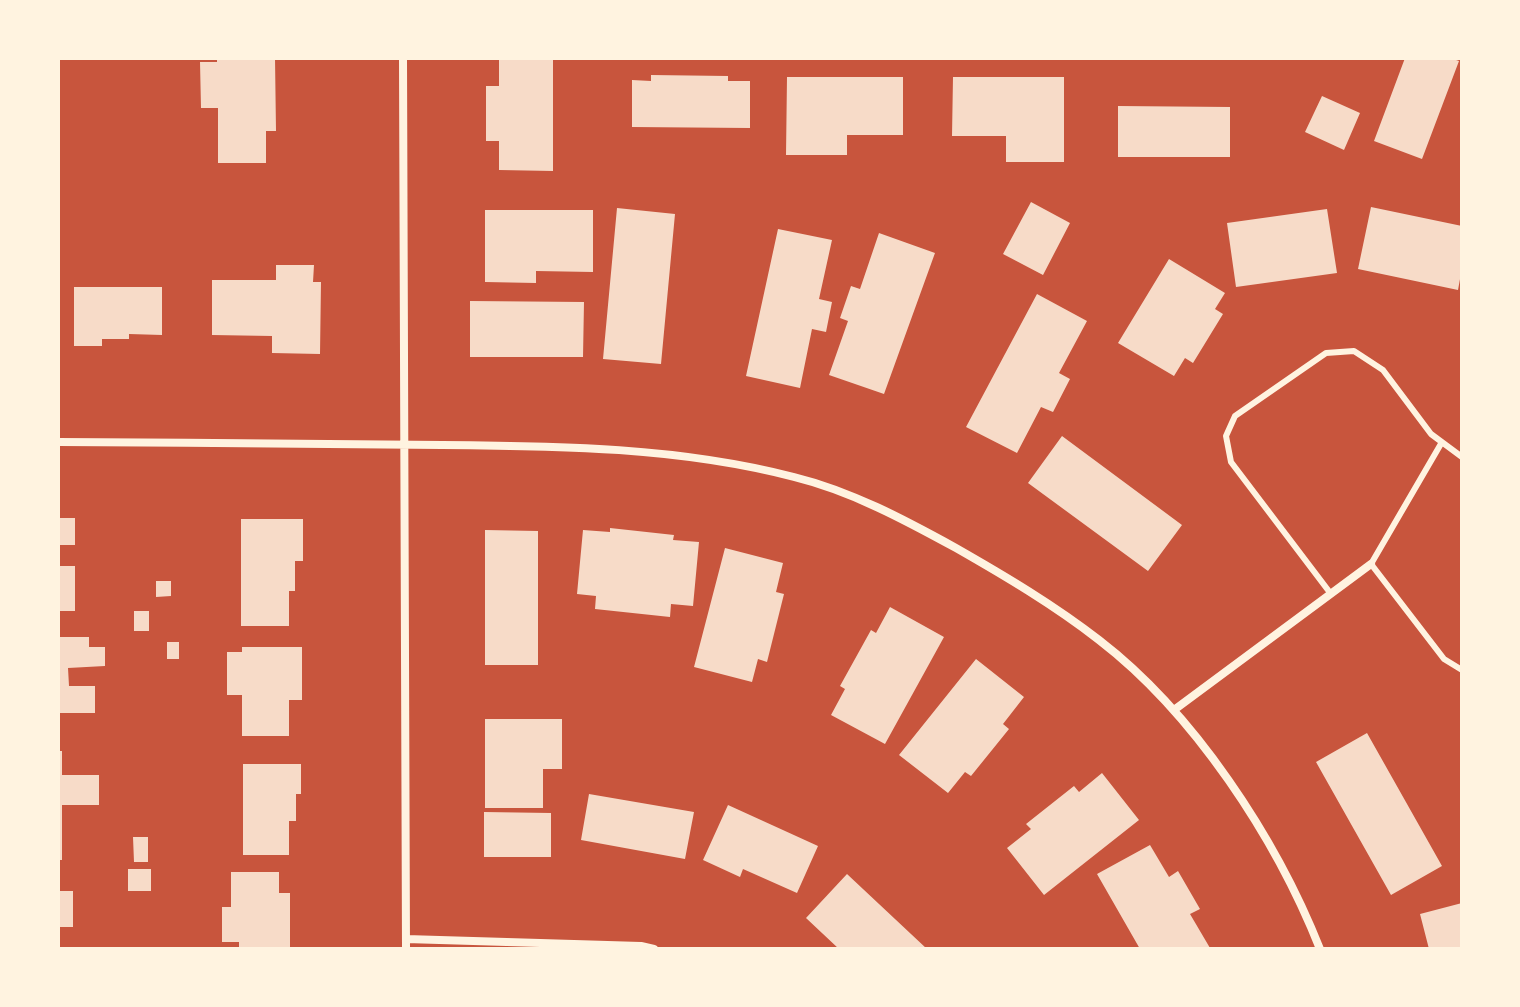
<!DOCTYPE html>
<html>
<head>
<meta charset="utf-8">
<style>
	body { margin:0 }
	#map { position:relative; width:1520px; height:1007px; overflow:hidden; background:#c8553d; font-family:"Fira Sans",sans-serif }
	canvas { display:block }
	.frame { position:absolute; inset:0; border:60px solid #fff3e0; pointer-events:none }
</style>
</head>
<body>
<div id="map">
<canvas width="1520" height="1007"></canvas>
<div class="frame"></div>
</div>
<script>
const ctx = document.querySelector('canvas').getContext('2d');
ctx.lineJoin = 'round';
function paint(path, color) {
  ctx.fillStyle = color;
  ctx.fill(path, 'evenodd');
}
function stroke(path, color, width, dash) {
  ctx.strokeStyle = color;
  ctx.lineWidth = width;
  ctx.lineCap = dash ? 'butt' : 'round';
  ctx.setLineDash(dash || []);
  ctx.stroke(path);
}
paint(new Path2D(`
	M 217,58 L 275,58 L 276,131 L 266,131 L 266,163 L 218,163 L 218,108 L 201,108 L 200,62 L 217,62 Z
	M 499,58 L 553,58 L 553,171 L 499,170 L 499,141 L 486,141 L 486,86 L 499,86 Z
	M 1405,58 L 1450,58 L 1459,61 L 1422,159 L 1374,141 Z
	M 651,75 L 728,76 L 728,81 L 750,81 L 750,128 L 632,127 L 632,80 L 651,81 Z
	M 787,77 L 903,77 L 903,135 L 847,135 L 847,155 L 786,155 Z
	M 953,77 L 1064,77 L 1064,162 L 1006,162 L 1006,136 L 952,136 Z
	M 1322,96 L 1360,113 L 1344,150 L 1305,132 Z
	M 1118,106 L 1230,107 L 1230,157 L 1118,157 Z
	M 1031,202 L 1070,223 L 1043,275 L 1003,254 Z
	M 1371,207 L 1462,226 L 1462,268 L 1458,290 L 1358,269 Z
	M 617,208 L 675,214 L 661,364 L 603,359 Z
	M 1327,209 L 1337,273 L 1236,287 L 1227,223 Z
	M 485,210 L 593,210 L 593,272 L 536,271 L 536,283 L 485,282 Z
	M 778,229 L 832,240 L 819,299 L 832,302 L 826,332 L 812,329 L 800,388 L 746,376 Z
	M 879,233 L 935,253 L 884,394 L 829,375 L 848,321 L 840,318 L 851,286 L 860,289 Z
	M 1169,259 L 1225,293 L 1215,309 L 1223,314 L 1193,363 L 1185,358 L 1174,376 L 1118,343 Z
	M 276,265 L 314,265 L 313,282 L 321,282 L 320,354 L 272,353 L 272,336 L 212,335 L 212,280 L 276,280 Z
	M 74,287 L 162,287 L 162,335 L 129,334 L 129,339 L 102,339 L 102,346 L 74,346 Z
	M 1037,294 L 1087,321 L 1059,373 L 1070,379 L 1053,412 L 1041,407 L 1017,453 L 966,427 Z
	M 470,301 L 584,302 L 583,357 L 470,357 Z
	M 1062,436 L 1182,525 L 1148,571 L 1028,483 Z
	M 58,518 L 75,518 L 75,545 L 58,545 Z
	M 241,519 L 303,519 L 303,561 L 295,561 L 295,591 L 289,591 L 289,626 L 241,626 Z
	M 610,528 L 674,535 L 673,540 L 699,542 L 693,606 L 671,604 L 670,617 L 595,609 L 596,596 L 577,594 L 583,530 L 610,532 Z
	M 485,530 L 538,531 L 538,665 L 485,665 Z
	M 725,548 L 783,563 L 776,592 L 784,594 L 767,662 L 758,659 L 752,682 L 694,667 Z
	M 58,566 L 75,566 L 75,611 L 58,611 Z
	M 156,581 L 171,581 L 171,596 L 156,597 Z
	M 890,607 L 944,637 L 885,744 L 831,715 L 845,689 L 840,686 L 871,630 L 876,633 Z
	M 134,611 L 149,611 L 149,631 L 134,631 Z
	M 58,637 L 89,637 L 89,647 L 105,647 L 105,666 L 68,668 L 69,686 L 95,686 L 95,713 L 58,713 Z
	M 167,642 L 179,642 L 179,659 L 167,659 Z
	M 242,647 L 302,647 L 302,700 L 289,700 L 289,736 L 242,736 L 242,695 L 227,695 L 227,652 L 242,652 Z
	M 976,659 L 1024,697 L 1003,724 L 1009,729 L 971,776 L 965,772 L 948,793 L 899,755 Z
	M 485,719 L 562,719 L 562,769 L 543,769 L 543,808 L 485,808 Z
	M 1367,733 L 1442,866 L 1391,895 L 1316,762 Z
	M 58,751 L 62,751 L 62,775 L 99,775 L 99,805 L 62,805 L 62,860 L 58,860 Z
	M 243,764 L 301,764 L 301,794 L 296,794 L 296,821 L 289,821 L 289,855 L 243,855 Z
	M 1102,773 L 1139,820 L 1044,895 L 1007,848 L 1031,829 L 1026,824 L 1074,786 L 1079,792 Z
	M 589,794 L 694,812 L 685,859 L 581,840 Z
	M 728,805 L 818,846 L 797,893 L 743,869 L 740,877 L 703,860 Z
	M 484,812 L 551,813 L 551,857 L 484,857 Z
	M 133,837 L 148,837 L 148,862 L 134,862 Z
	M 1150,845 L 1169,877 L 1178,871 L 1200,909 L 1190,914 L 1210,948 L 1207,949 L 1140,949 L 1097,874 Z
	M 128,869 L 151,869 L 151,891 L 128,891 Z
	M 231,872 L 279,872 L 279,893 L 290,893 L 290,949 L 239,949 L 239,942 L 222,942 L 222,907 L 231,907 Z
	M 847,874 L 927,949 L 839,949 L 806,918 Z
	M 58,891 L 73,891 L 73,927 L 58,927 Z
	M 1462,903 L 1462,949 L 1429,949 L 1420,914 Z`), '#f7dbc8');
stroke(new Path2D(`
	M 1442,442 L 1371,564 L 1444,659 L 1462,670
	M 1331,594 L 1231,462 L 1226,436 L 1235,416 L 1326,353 L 1354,351 L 1383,370 L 1431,434 L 1462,457`), '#fff3e0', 6);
stroke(new Path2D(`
	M 403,58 L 406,949
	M 58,442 C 186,443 314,443 442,445 C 560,446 679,447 794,477 C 851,491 905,520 956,548 C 1005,576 1054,605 1099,640 C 1194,713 1276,838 1320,949
	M 1174,710 L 1371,564
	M 406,939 L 641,946 L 654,949`), '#fff3e0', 8);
</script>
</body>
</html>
